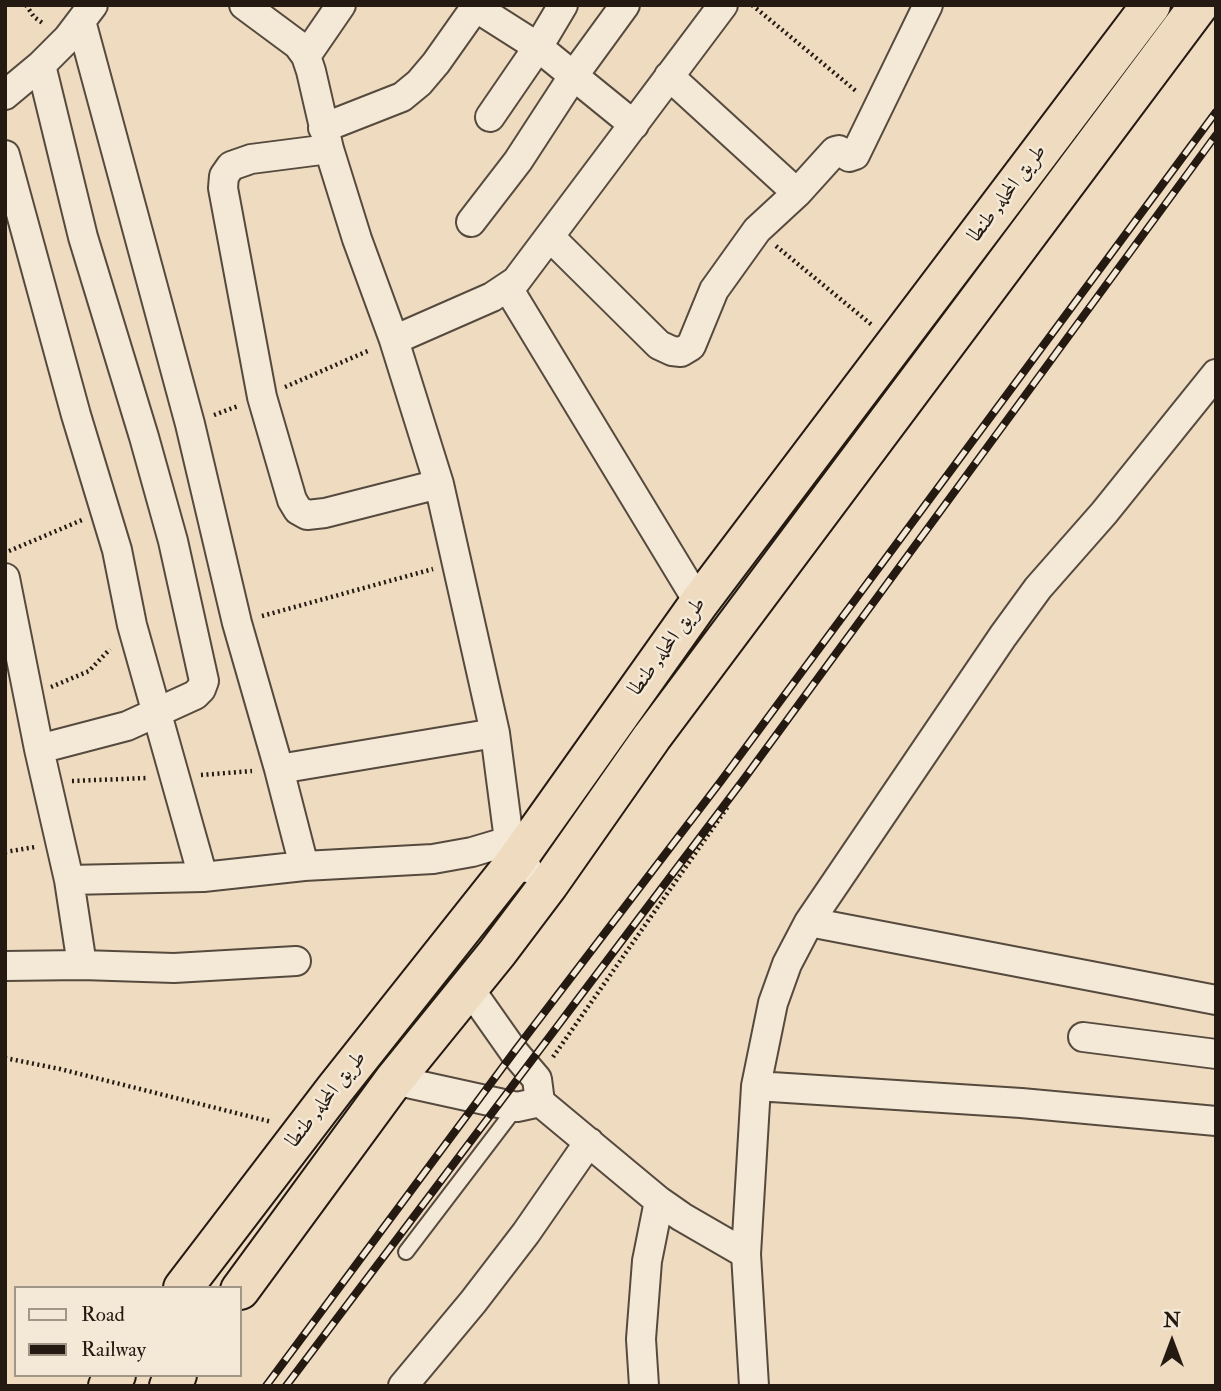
<!DOCTYPE html>
<html>
<head>
<meta charset="utf-8">
<style>
  body { margin:0 }
  #map { position:relative; width:1221px; height:1391px; overflow:hidden; background:#eedbc0; font-family:"IM FELL Double Pica",serif }
  canvas { display:block }
  .frame { position:absolute; inset:0; border:7px solid #241a12; pointer-events:none }
  .legend { position:absolute; left:14px; top:1286px; width:228px; height:91px; box-sizing:border-box; background:#f4e8d6; border:2px solid #a19688; margin:0; padding:9px 12px; list-style:none; font-size:21px; color:#241a12 }
  .legend li { display:flex; align-items:center; gap:14px; height:35px }
  .legend b { width:35px; border:2px solid #a19688 }
  .north { position:absolute; left:1137px; top:1307px; width:70px; height:70px; -webkit-text-stroke:5px #f4e8d6; paint-order:stroke; rotate:0deg; font-size:19px; font-weight:700; line-height:28px; text-align:center; color:#241a12 }
  .north::after { content:''; display:block; margin:auto; width:24px; height:32px; background:#241a12; clip-path:polygon(50% 0,100% 100%,50% 72%,0 100%) }
</style>
</head>
<body>
<div id="map">
<canvas width="1221" height="1391"></canvas>
<div class="frame"></div>
<ul class="legend">
<li><b style="height:9px;background:#f4e8d6"></b>Road</li>
<li><b style="height:9px;background:#241a12"></b>Railway</li>
</ul>
<div class="north">N</div>
</div>
<script>
const context = document.querySelector('canvas').getContext('2d');
context.lineJoin = 'round';
function shape(rows) {
  const path = new Path2D();
  for (const r of rows) {
    path.moveTo(r[0], r[1]);
    for (let i = 2; i < r.length; i += 2) path.lineTo(r[i], r[i + 1]);
  }
  return path;
}
function stroke(path, color, width, dash) {
  context.strokeStyle = color;
  context.lineWidth = width;
  context.lineCap = dash ? 'butt' : 'round';
  context.setLineDash(dash || []);
  context.stroke(path);
}
function write(font, color, halo, rows, align = 'center') {
  context.font = font + ' "IM FELL Double Pica",Amiri,serif';
  context.lineWidth = 5;
  context.setLineDash([]);
  context.textBaseline = 'middle';
  context.strokeStyle = halo;
  context.fillStyle = color;
  for (const [text, x, y, turn = 0] of rows) {
    context.save();
    context.translate(x, y);
    context.rotate((+turn || 0) * Math.PI / 180);
    context.textAlign = isNaN(turn) ? turn : align;
    if (halo) context.strokeText(text, 0, 0);
    context.fillText(text, 0, 0);
    context.restore();
  }
}
const service = shape([
  [406,1252,518,1105]
]);
const minor = shape([
  [244,5,298,45,306,56,311,71,329,149,357,239,394,340,439,484,495,733,510,848,516,861,527,868],
  [475,7,538,47,634,125],
  [81,21,190,424,237,623,279,769,304,866],
  [306,56,341,5],
  [669,76,797,193],
  [5,95,41,65,68,38,93,5],
  [490,117,538,47,563,5],
  [323,128,402,97,419,83,436,63,477,5],
  [329,149,251,159,231,166,224,176,223,188,262,397,292,500,298,510,307,515,325,513,439,484],
  [5,155,76,415,117,550,132,625,203,877],
  [471,222,518,161,574,75,625,5],
  [550,237,659,345,672,351,681,352,691,346,714,290,757,230,797,193,835,151,839,150,849,157,855,155,928,5],
  [508,288,699,603],
  [394,340,492,297,516,281,723,5],
  [5,578,39,749,69,880,82,965],
  [39,749,127,726,195,695,201,689,204,681,173,541,144,437,83,237,41,65],
  [279,769,495,733],
  [69,880,203,877,304,866,433,859,472,852,509,841],
  [809,922,1216,1000],
  [5,966,82,965,174,968,296,961],
  [469,988,514,1052,537,1079,540,1102,659,1201,682,1217,746,1254],
  [1083,1037,1216,1054],
  [394,1080,517,1107,540,1102],
  [756,1086,1021,1103,1216,1121],
  [403,1386,473,1302,526,1233,589,1142],
  [644,1386,641,1339,647,1261,659,1201],
  [754,1386,746,1254,756,1086,773,1003,787,964,809,922,1003,636,1038,588,1104,513,1216,374]
]);
const trunk = shape([
  [183,1288,335,1089,516,861,699,603,1151,5],
  [240,1290,394,1080,497,953,549,884,652,737,1199,5],
  [108,1386,116,1375],
  [169,1386,177,1375]
]);
stroke(service, '#564a3e', 18);
stroke(minor, '#564a3e', 32);
stroke(trunk, '#241a12', 42);
stroke(shape([
  [26,5,34,17,44,24],
  [752,5,856,91],
  [776,246,872,325],
  [285,387,370,350],
  [214,415,238,406],
  [9,551,82,520],
  [262,616,433,569],
  [51,687,89,671,110,649],
  [201,775,252,771],
  [72,781,147,778],
  [5,852,35,847],
  [553,1057,729,805],
  [5,1058,60,1069,272,1122]
]), '#241a12', 4.5, [2, 3.5]);
stroke(service, '#f4e8d6', 14);
stroke(minor, '#f4e8d6', 28);
stroke(trunk, '#eedbc0', 38);
const rail = shape([
  [266,1386,514,1052,721,781,1216,112],
  [286,1386,744,779,1216,135]
]);
stroke(rail, '#241a12', 8);
stroke(rail, '#f4e8d6', 5, [16]);
write('21px', '#241a12', '#f4e8d6', [
  ["طريق المحله, طنطا",1008,194,-53],
  ["طريق المحله, طنطا",668,647,-54],
  ["طريق المحله, طنطا",327,1100,-52]
]);
</script>
</body>
</html>
